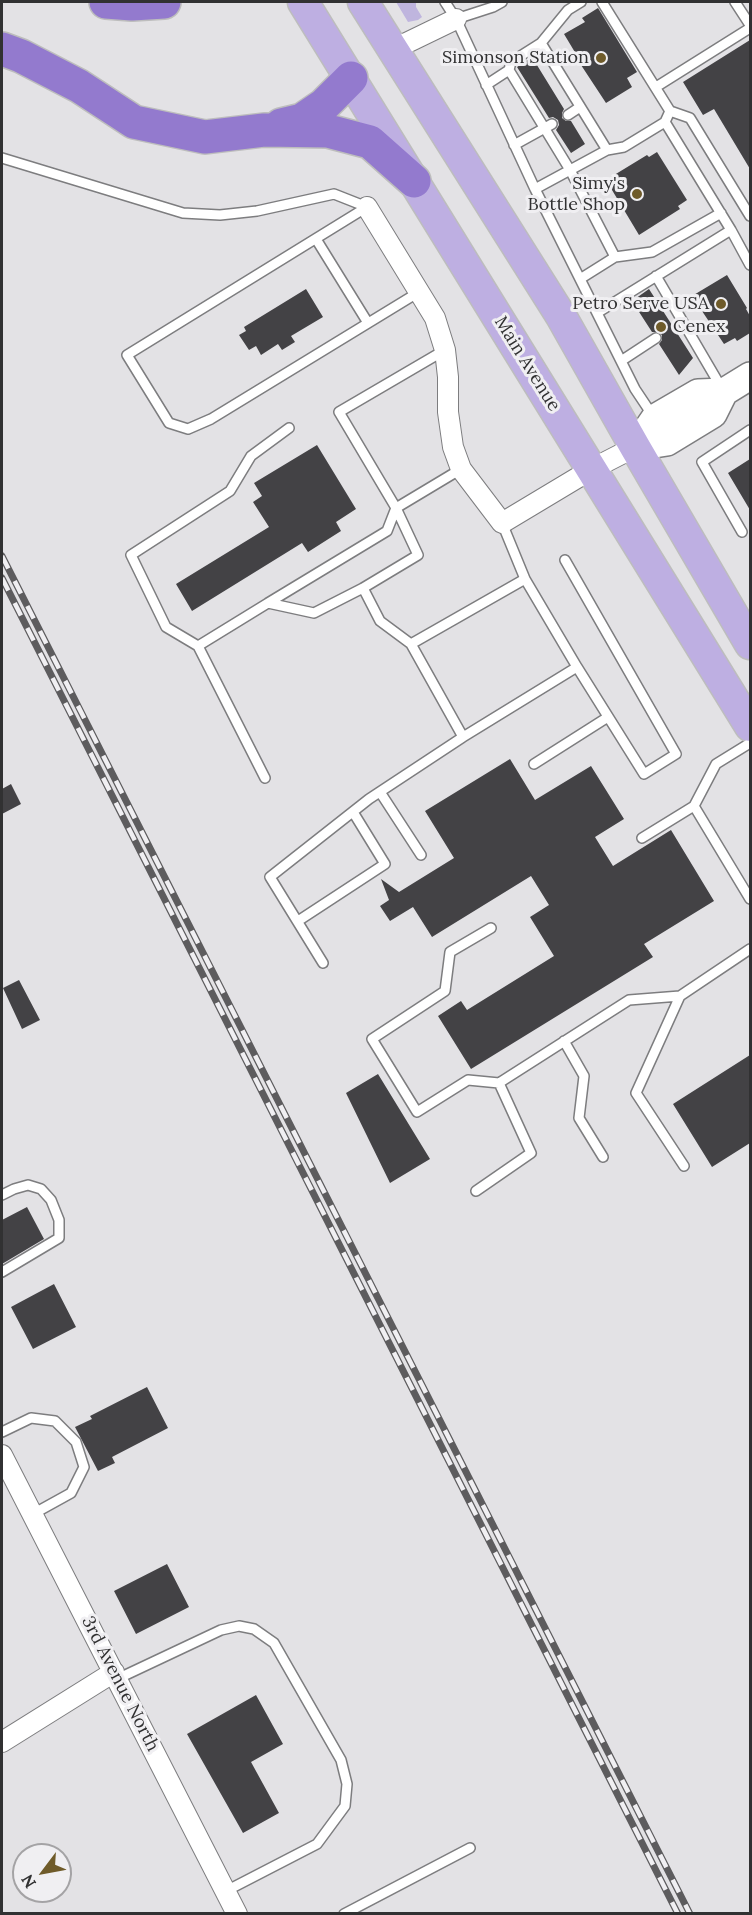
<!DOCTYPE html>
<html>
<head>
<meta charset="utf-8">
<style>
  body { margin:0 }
  #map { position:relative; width:752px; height:1915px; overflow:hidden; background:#e3e2e5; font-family:Lora,serif }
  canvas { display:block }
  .frame { position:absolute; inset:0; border:3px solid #313132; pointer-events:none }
  .north { position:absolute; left:12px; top:1843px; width:60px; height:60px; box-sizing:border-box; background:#f0eff2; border:2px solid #a4a3a5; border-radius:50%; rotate:238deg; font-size:16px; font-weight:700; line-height:24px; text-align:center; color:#313132 }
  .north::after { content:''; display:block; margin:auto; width:21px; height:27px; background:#6f5b2a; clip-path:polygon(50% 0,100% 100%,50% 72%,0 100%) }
</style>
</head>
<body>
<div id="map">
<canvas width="752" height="1915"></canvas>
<div class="frame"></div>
<div class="north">N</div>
</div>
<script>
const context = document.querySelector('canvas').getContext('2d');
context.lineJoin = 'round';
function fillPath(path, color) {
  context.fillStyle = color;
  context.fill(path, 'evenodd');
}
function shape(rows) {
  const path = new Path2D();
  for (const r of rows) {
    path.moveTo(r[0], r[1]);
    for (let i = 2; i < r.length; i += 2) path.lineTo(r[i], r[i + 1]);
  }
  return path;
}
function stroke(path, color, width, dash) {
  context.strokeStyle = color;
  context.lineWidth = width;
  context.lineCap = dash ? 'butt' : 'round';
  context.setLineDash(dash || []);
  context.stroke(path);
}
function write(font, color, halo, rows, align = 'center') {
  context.font = font + ' Lora,serif';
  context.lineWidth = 6;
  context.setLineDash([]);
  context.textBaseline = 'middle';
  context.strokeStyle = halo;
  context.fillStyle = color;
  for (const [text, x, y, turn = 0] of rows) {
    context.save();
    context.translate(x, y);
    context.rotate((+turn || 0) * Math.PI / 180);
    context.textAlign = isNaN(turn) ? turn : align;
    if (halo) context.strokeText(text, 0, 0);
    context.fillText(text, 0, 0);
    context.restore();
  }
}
fillPath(shape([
  [396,2,416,2,416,7,422,17,418,20,408,22]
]), '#bfb5de');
fillPath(shape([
  [598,8,637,72,627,78,632,87,606,103,581,65,582,64,564,34,585,22,582,18],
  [750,40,750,169,714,109,703,115,683,82],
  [532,57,564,109,562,113,562,118,566,121,571,121,585,144,571,153,556,130,559,125,558,120,553,117,549,118,517,67],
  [657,152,687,200,678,206,680,209,639,235,606,180,647,155,649,157],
  [727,275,747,308,746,309,750,316,750,333,737,341,735,338,724,344,692,296],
  [306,289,323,317,291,336,295,342,282,350,278,344,261,355,256,346,249,350,239,335,246,331,244,327],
  [649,289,693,358,679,375,659,344,662,340,662,335,658,332,652,332,632,301],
  [317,445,356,509,336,522,341,531,308,552,302,543,192,611,176,584,269,527,253,502,262,496,254,483],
  [750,459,750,510,728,473],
  [510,759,535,800,591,766,624,819,595,837,613,866,671,830,714,901,644,944,653,957,471,1069,438,1016,461,1001,467,1010,554,956,530,917,549,905,531,876,432,937,413,907,390,921,380,906,389,900,381,879,399,892,454,858,425,811],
  [11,784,21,804,2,814,2,789],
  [19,980,40,1020,22,1029,3,988],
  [750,1055,750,1143,712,1167,673,1104],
  [378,1074,430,1159,390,1183,346,1093],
  [27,1207,44,1239,2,1264,2,1220],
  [54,1284,76,1327,33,1349,11,1307],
  [147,1387,168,1428,112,1457,115,1463,98,1471,75,1427,92,1419,90,1416],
  [167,1564,189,1607,136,1634,114,1591],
  [256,1695,283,1744,251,1762,279,1813,243,1833,187,1734]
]), '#434245');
const lane = shape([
  [445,2,456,19],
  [502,2,493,7,456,19,535,189,635,389,653,416],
  [602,2,670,111,665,122],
  [735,2,750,25],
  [541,43,607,150],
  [509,70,570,170,615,257,580,279],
  [486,85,509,70,511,62,541,43,568,10,581,2],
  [656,87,750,28],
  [670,111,690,118,750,216],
  [568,115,580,107],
  [514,145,552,124],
  [2,158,183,213,220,215,257,211,334,194,367,207],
  [535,189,607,150,624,147,665,122,731,230,750,265],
  [367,207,127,355,169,423,188,429,211,419,419,292],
  [316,239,368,323],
  [615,257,652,252,721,213],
  [656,276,721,387],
  [597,313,731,230],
  [445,350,339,412,396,508,461,469],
  [621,361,656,338],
  [396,508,418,555,363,588,380,621,411,644],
  [502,523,525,579,577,667,644,774,676,754,565,560],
  [742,532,702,462,750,430],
  [268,603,387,531,396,508],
  [198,646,268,603,314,613,363,588],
  [463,737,411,644,525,579],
  [750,743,716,764,694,806,750,899],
  [534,764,608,717],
  [265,778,198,646,166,627,131,555,230,491,251,456,289,428],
  [380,792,421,855],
  [642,838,694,806],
  [298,921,385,864,353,812],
  [491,928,450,952,445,991,372,1039,417,1112,468,1080,499,1083,629,1000,680,996,750,949],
  [323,963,270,877,369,799,463,737,577,667],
  [680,996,636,1093,684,1166],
  [564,1041,584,1076,579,1118,603,1157],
  [476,1191,531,1153,499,1083],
  [2,1195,14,1189,28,1185,41,1189,51,1200,59,1220,59,1238,2,1272],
  [2,1432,31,1418,55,1421,76,1442,84,1467,71,1493,33,1514],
  [117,1679,221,1630,239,1626,254,1629,274,1643,341,1760,347,1784,345,1806,317,1844,226,1891],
  [344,1914,470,1848]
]);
const street = shape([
  [392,50,456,19],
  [367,207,435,318,445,350,448,377,448,412,453,447,461,469,502,523,592,469,635,447],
  [2,1455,237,1914],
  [2,1742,114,1672]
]);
const secondary = shape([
  [635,447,655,418,698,393,724,392,750,376],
  [635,447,667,442,713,414,724,392]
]);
const primary = shape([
  [303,2,750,726],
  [363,2,561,316,635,447,750,644]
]);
const highway = shape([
  [106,2,132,4,164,2],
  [2,49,21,56,79,86,134,122,205,137,264,130,328,131,370,142,414,181],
  [281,125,302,120,324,105,351,78]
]);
stroke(lane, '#7d7d7f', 12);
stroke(street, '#7d7d7f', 22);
stroke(secondary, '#7d7d7f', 30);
stroke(primary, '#bdbdbd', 33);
stroke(highway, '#bdbdbd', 36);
stroke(lane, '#fff', 9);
stroke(street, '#fff', 20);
stroke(secondary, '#fff', 27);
stroke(primary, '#beafe2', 30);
stroke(highway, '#937ace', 33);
const rail = shape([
  [2,556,690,1914],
  [2,578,678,1914]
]);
stroke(rail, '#5d5c5e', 7);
stroke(rail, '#f0eff2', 4.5, [14]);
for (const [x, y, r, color] of [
  [601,58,6,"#6f5b2a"],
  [637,194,6,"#6f5b2a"],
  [721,304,6,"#6f5b2a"],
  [661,327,6,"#6f5b2a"]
]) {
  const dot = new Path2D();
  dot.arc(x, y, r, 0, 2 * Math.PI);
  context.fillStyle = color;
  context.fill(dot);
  stroke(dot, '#f0eff2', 2);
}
write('18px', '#313132', '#f0eff2', [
  ["Simonson Station",589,58],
  ["Simy's",625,184],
  ["Bottle Shop",625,205],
  ["Petro Serve USA",709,304],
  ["Cenex",673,327,"left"]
], 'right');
write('18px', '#313132', '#f0eff2', [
  ["Main Avenue",527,364,58],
  ["3rd Avenue North",120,1684,63]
]);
</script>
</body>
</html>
